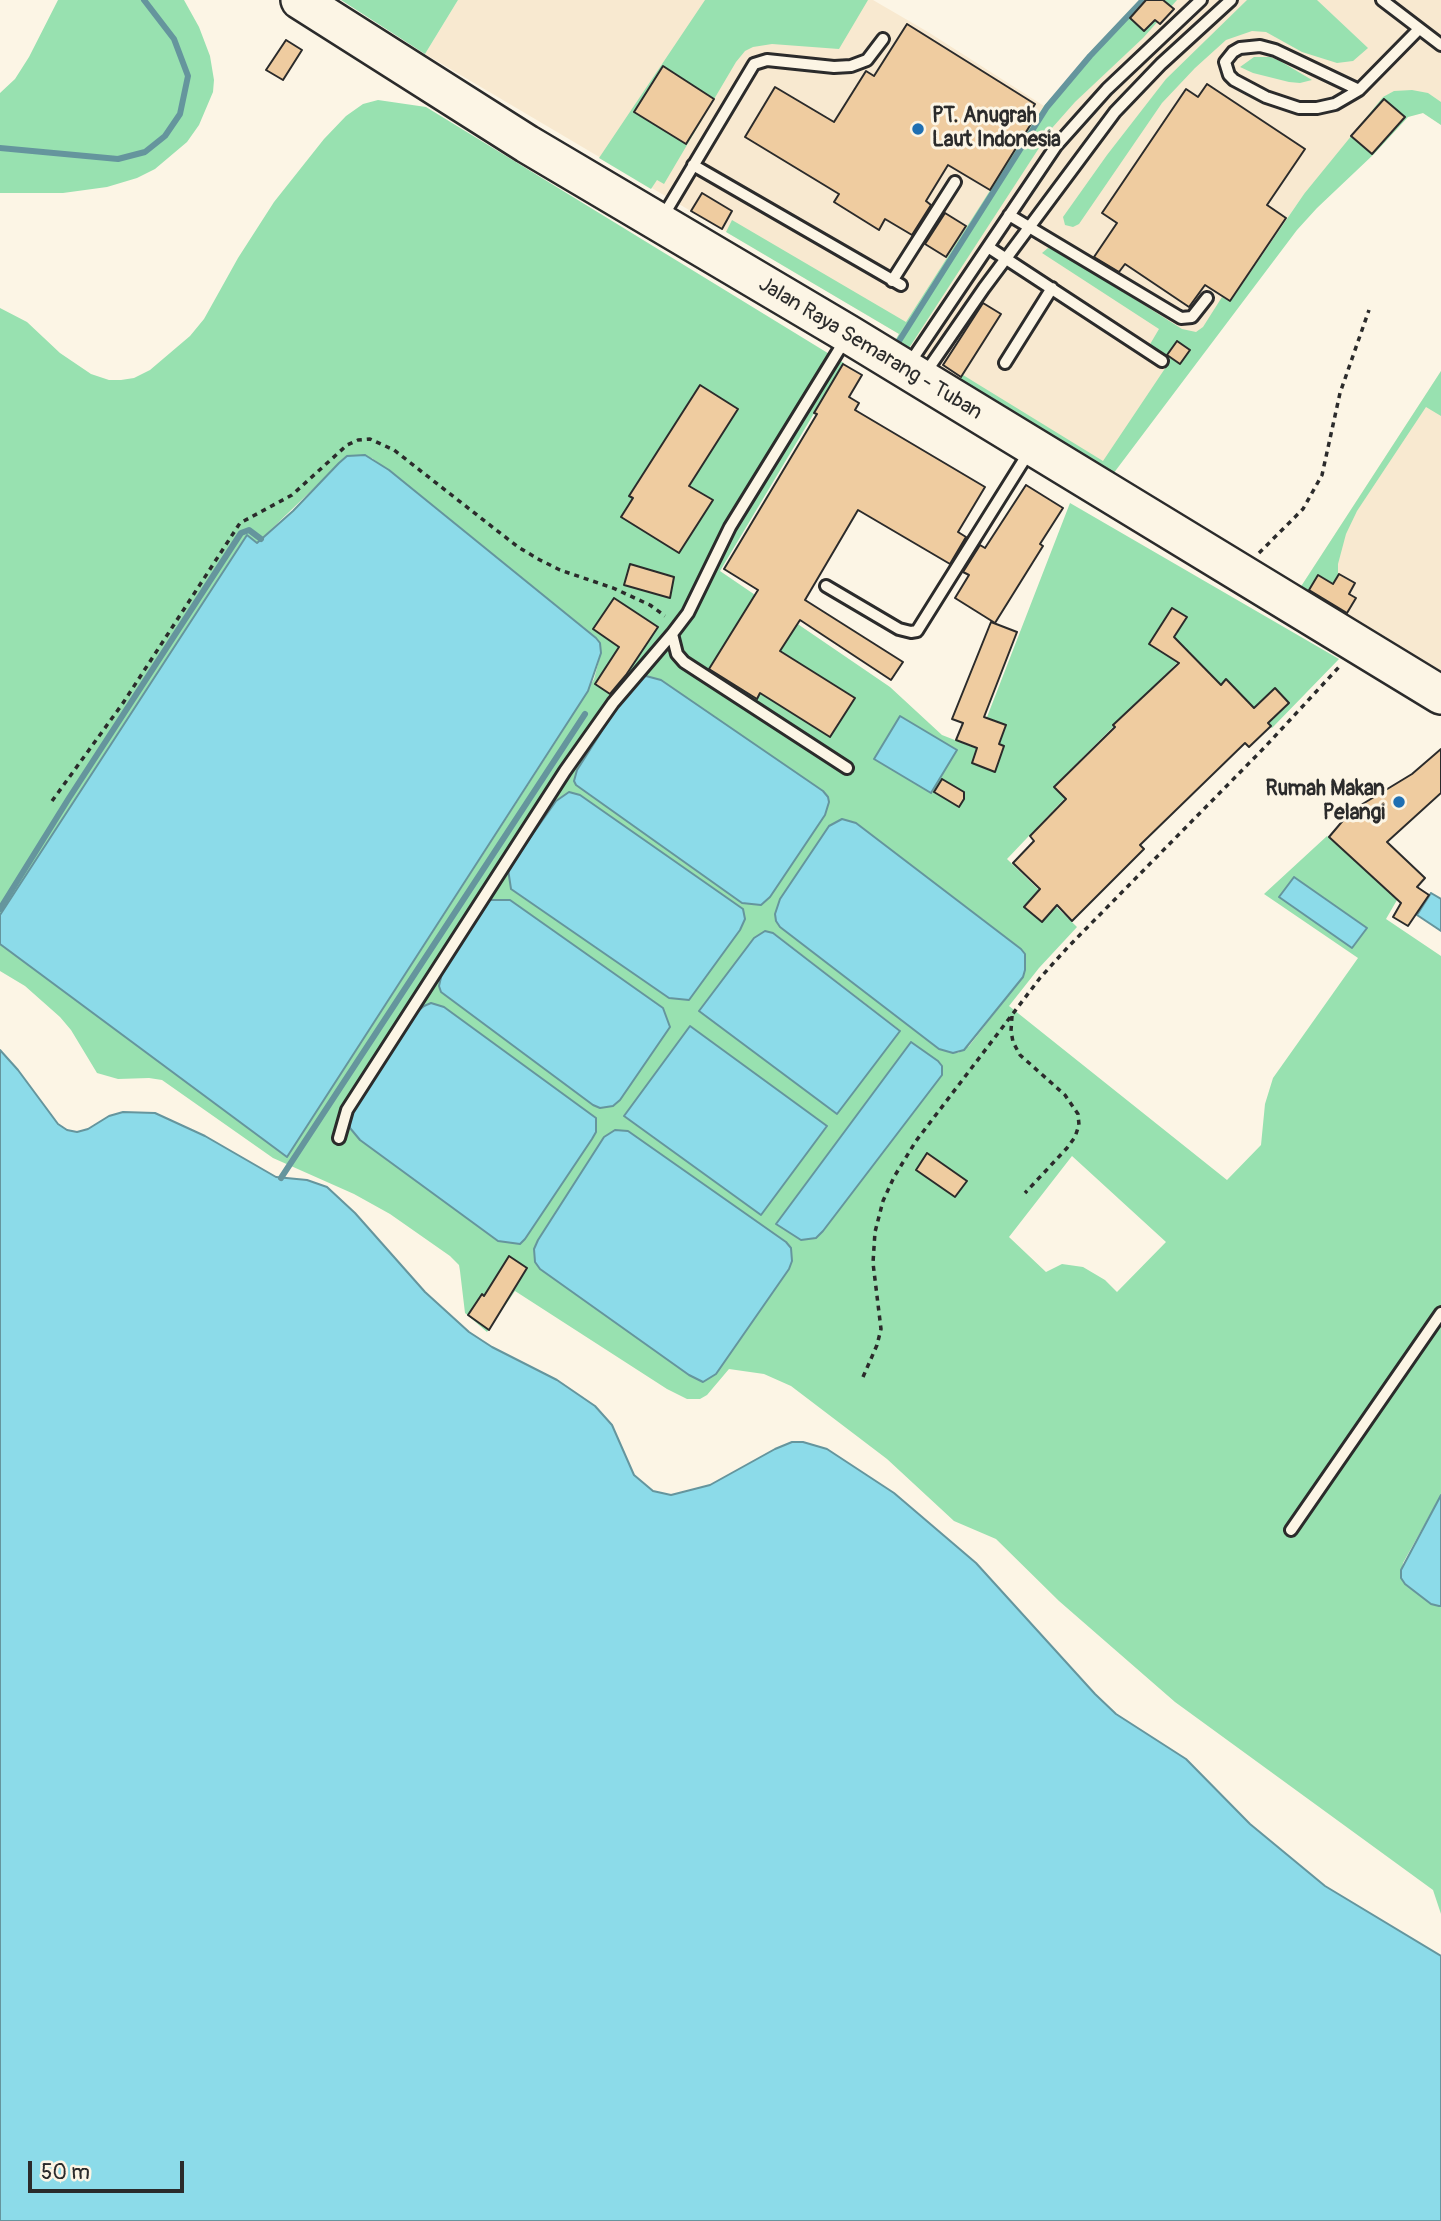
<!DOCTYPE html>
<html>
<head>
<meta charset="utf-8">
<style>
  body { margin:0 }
  #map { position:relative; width:1441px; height:2221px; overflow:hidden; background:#fcf5e5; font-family:Pangolin,sans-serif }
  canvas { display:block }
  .scale { position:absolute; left:28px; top:2161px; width:156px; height:32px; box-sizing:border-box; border:4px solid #2b2b2b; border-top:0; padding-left:9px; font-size:21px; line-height:24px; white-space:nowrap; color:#2b2b2b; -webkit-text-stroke:5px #fcf5e5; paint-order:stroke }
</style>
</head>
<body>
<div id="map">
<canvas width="1441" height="2221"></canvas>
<div class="scale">50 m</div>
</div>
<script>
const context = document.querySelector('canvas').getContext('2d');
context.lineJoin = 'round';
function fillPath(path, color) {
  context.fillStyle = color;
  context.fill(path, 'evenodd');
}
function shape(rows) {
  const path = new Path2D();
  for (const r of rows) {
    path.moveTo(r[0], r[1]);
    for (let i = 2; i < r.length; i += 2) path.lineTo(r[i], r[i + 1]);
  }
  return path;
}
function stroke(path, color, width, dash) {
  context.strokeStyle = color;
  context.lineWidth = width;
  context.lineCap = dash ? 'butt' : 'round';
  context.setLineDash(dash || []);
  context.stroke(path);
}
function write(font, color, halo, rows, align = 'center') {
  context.font = font + ' Pangolin,sans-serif';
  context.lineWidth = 6;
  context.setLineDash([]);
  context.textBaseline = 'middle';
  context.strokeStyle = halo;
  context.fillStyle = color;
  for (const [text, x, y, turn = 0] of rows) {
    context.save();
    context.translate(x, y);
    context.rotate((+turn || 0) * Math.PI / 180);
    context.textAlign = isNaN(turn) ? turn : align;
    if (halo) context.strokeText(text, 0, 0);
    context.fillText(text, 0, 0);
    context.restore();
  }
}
fillPath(shape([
  [458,0,873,0,928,32,1044,106,1140,0,1441,0,1441,125,1423,113,1408,117,1374,154,1304,194,1113,474,896,339,899,334,425,54],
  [1441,371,1441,672,1300,588]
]), '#f8e9d0');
fillPath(shape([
  [58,0,184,0,199,27,210,56,214,80,213,92,199,125,187,142,155,169,137,178,107,187,63,193,0,193,0,93,15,79,29,57],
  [341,0,458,0,425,54],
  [705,0,868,0,839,49,772,44,753,47,745,51,736,62,664,184,657,180,651,189,599,158],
  [1140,0,1177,0,1143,38,1075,102,1052,128,909,348,896,339,899,334,726,232,732,220,906,322,1044,106],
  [1247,0,1317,0,1368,48,1353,61,1337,63,1302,52,1266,32,1252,31,1226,40,1195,68,1162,103,1079,224,1073,227,1065,225,1063,217,1107,155,1166,79],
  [1254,57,1270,57,1280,61,1312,80,1300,83,1289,82,1253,73,1240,67],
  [1412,90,1428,93,1441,102,1441,125,1423,113,1408,117,1374,154,1317,208,1297,230,1113,474,960,379,963,375,1103,461,1170,361,1149,346,1159,329,1042,253,1048,248,1057,250,1182,329,1196,332,1203,327,1222,297,1230,302,1304,194,1383,97,1394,91],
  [378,100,426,107,844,363,720,571,890,687,942,735,975,748,1070,503,1339,659,1272,728,1225,691,1189,651,1053,787,1065,798,1007,859,1077,927,1039,968,1009,1006,1227,1180,1261,1145,1265,1104,1273,1078,1358,958,1264,894,1327,836,1397,900,1386,919,1441,956,1441,1495,1403,1563,1401,1578,1405,1584,1431,1604,1441,1606,1441,1914,1433,1890,1175,1702,1059,1601,996,1539,954,1521,887,1459,791,1386,764,1374,729,1369,707,1395,700,1399,687,1399,667,1389,515,1291,487,1332,465,1313,460,1271,459,1265,450,1256,390,1214,354,1194,273,1158,162,1080,149,1078,118,1079,97,1073,71,1030,60,1017,25,986,0,971,0,944,288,1156,561,734,594,679,601,653,600,643,596,638,372,458,347,456,257,543,246,536,0,915,0,308,27,322,60,353,91,374,109,380,121,380,134,378,150,370,190,336,204,319,238,258,274,202,324,139,346,116,363,104],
  [646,676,661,680,823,791,742,903,576,785,641,677],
  [957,750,931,793,903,776],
  [569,792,580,795,743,909,745,919,740,930,690,999,669,998,619,963,556,801],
  [856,823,1021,949,1025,954,1023,977,969,1046,958,1053,945,1051],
  [1294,877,1366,928,1352,948,1280,897],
  [774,933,900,1030,837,1114],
  [437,1004,596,1118,596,1132,592,1139,525,1239,520,1244,498,1241,360,1140],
  [911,1042,938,1061,942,1066,942,1075,823,1231,801,1240,793,1234],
  [621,1130,628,1132,786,1242,792,1261,789,1269,716,1374,534,1249,604,1137],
  [1072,1156,1166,1242,1117,1292,1105,1280,1083,1267,1062,1264,1046,1272,1009,1237],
  [1441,371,1441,416,1426,407,1357,511,1346,534,1338,564,1338,593,1342,613,1300,588]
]), '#98e1b0');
const water = shape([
  [365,455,389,470,596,638,600,643,601,653,588,691,287,1157,0,944,0,915,247,535,257,543,293,511,339,463,347,456,365,455],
  [646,676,661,680,823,791,828,797,829,802,825,815,770,897,761,905,742,903,576,785,574,781,577,770,621,701,641,677,646,676],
  [900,716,957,750,931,793,874,759,900,716],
  [569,792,580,795,743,909,745,919,740,930,689,1000,669,998,511,889,508,869,556,801,569,792],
  [842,819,856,823,1021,949,1025,954,1025,970,1023,977,964,1050,953,1053,939,1049,780,927,776,921,775,914,780,899,829,826,842,819],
  [1294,877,1367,928,1352,948,1279,897,1294,877],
  [1431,893,1441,899,1441,931,1417,915,1431,893],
  [490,900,510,900,663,1008,670,1027,620,1100,613,1106,600,1108,593,1105,441,992,439,986,442,973,490,900],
  [765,931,773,933,900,1031,837,1114,699,1011,754,938,765,931],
  [431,1003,444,1007,596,1118,596,1132,592,1139,525,1239,520,1244,498,1241,360,1140,350,1128,350,1120,355,1106,418,1011,424,1006,431,1003],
  [690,1026,827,1126,761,1215,624,1116,690,1026],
  [911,1042,938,1061,942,1066,942,1075,823,1231,816,1238,801,1240,776,1224,911,1042],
  [0,1050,18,1070,58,1124,67,1130,77,1132,88,1129,109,1116,123,1112,155,1113,205,1136,276,1177,307,1180,327,1187,355,1213,425,1292,469,1332,492,1347,557,1380,595,1406,612,1425,634,1475,653,1491,671,1495,710,1485,775,1449,792,1442,803,1442,827,1449,894,1493,976,1563,1095,1694,1116,1714,1186,1759,1250,1824,1325,1886,1441,1956,1441,2221,0,2221,0,1050],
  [615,1130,628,1131,786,1242,791,1248,792,1261,789,1269,716,1374,703,1382,689,1375,540,1269,535,1262,534,1249,538,1240,604,1137,615,1130],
  [1441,1495,1441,1606,1439,1606,1431,1604,1405,1584,1401,1578,1401,1570,1441,1495]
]);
fillPath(water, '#8cdbe9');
stroke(water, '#65959d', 2);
stroke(shape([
  [0,148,118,159,145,152,165,136,180,114,188,76,174,39,144,0],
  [899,341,1047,107,1090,56,1143,0],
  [0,909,69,798,241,533,249,530,261,539],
  [281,1178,585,714]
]), '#65959d', 6);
const building = shape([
  [1146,0,1163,0,1174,9,1160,24,1155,20,1144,31,1130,18,1146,0],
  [907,24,1035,104,1025,121,1031,124,990,190,948,165,926,201,931,205,912,235,885,219,879,230,834,202,839,194,745,137,775,87,834,122,866,71,874,76,907,24],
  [286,40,302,50,283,80,266,70,286,40],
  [663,66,714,99,686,144,634,112,663,66],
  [1207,84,1305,149,1267,205,1286,218,1230,301,1205,285,1189,307,1125,264,1119,272,1094,257,1117,223,1102,213,1186,89,1198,97,1207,84],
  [1384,99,1405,117,1372,154,1351,136,1384,99],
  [702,193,732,211,722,229,691,211,702,193],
  [945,213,966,226,946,257,925,244,945,213],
  [983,303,1001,314,961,377,943,365,983,303],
  [1177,341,1190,350,1180,364,1167,355,1177,341],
  [843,364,862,375,849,397,859,403,855,410,985,487,958,532,966,537,950,564,858,510,805,600,903,662,891,680,800,620,780,651,855,698,830,737,760,693,757,699,709,669,758,590,724,569,817,414,814,413,843,364],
  [700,385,738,409,689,486,713,500,679,553,621,517,633,498,629,496,700,385],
  [1026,485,1063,508,1040,544,1043,546,995,623,955,598,969,575,963,572,980,545,985,548,1026,485],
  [630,564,674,577,670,598,624,585,630,564],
  [1339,574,1355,583,1349,594,1356,598,1347,613,1309,590,1318,575,1333,584,1339,574],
  [614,598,658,627,626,675,610,694,595,684,619,647,593,629,614,598],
  [1172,608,1187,617,1174,637,1221,685,1226,679,1254,708,1275,688,1289,703,1268,723,1271,726,1249,747,1245,743,1140,845,1144,849,1072,921,1057,905,1042,922,1024,907,1040,889,1013,863,1034,841,1030,836,1066,799,1054,787,1115,727,1113,725,1179,663,1149,644,1172,608],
  [991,622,1017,632,984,717,1006,725,999,744,1004,746,995,772,972,763,977,748,956,740,963,723,952,719,991,622],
  [1441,749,1441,793,1387,842,1425,878,1417,887,1429,895,1408,926,1393,917,1401,903,1329,837,1351,811,1412,774,1441,749],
  [942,779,964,792,964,799,959,807,934,792,942,779],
  [927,1153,967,1181,955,1197,916,1170,927,1153],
  [509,1256,527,1268,489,1330,468,1315,482,1294,484,1296,509,1256]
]);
fillPath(building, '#efcca0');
stroke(building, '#2b2b2b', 2);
const lane = shape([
  [1382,0,1441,45],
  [1359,90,1275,50,1260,46,1240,48,1233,52,1225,62,1229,75,1234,80,1266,97,1299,108,1317,108,1335,104,1359,90,1419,29],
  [693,165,901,285],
  [1009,215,1181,318,1192,317,1207,298],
  [662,218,754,64,767,60,834,67,851,66,867,60,883,39],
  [988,247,1162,361],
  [892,281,955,182],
  [1005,363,1052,288],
  [909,364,1056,146,1107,89,1201,0],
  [924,375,984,288,1115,112,1161,64,1231,0],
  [826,586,899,629,911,632,917,631,1029,452],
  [672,634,677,654,684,662,847,768],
  [339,1138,347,1110,565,771,613,703,672,634,688,613,730,527,845,340],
  [1291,1530,1441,1313]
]);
const highway = shape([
  [300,0,527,144,848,334,1441,695]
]);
stroke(lane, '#2b2b2b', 16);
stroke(highway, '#2b2b2b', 42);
stroke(shape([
  [1259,553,1303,509,1322,475,1340,393,1369,310],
  [52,801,123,703,240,523,292,495,347,445,358,440,370,439,394,450,518,547,540,560,560,570,613,588,650,605,665,616],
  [1012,1016,1011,1031,1013,1042,1020,1055,1065,1095,1078,1114,1079,1125,1075,1137,1067,1148,1025,1193],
  [863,1377,877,1345,881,1329,873,1263,875,1232,883,1201,894,1177,916,1141,1040,978,1068,947,1264,748,1339,667]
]), '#2b2b2b', 3.5, [5, 5]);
stroke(lane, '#fcf5e5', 10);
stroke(highway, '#fcf5e5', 37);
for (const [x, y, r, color] of [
  [918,129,7,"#1f6fb2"],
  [1399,802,7,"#1f6fb2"]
]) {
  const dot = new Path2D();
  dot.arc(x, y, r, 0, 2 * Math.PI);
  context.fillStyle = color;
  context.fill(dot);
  stroke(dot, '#fcf5e5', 2.5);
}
write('bold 21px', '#2b2b2b', '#fcf5e5', [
  ["PT. Anugrah",932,117],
  ["Laut Indonesia",932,141],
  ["Rumah Makan",1385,790,"right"],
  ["Pelangi",1385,814,"right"]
], 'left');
write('21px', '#2b2b2b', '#fcf5e5', [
  ["Jalan Raya Semarang - Tuban",870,349,31]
]);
</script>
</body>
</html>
